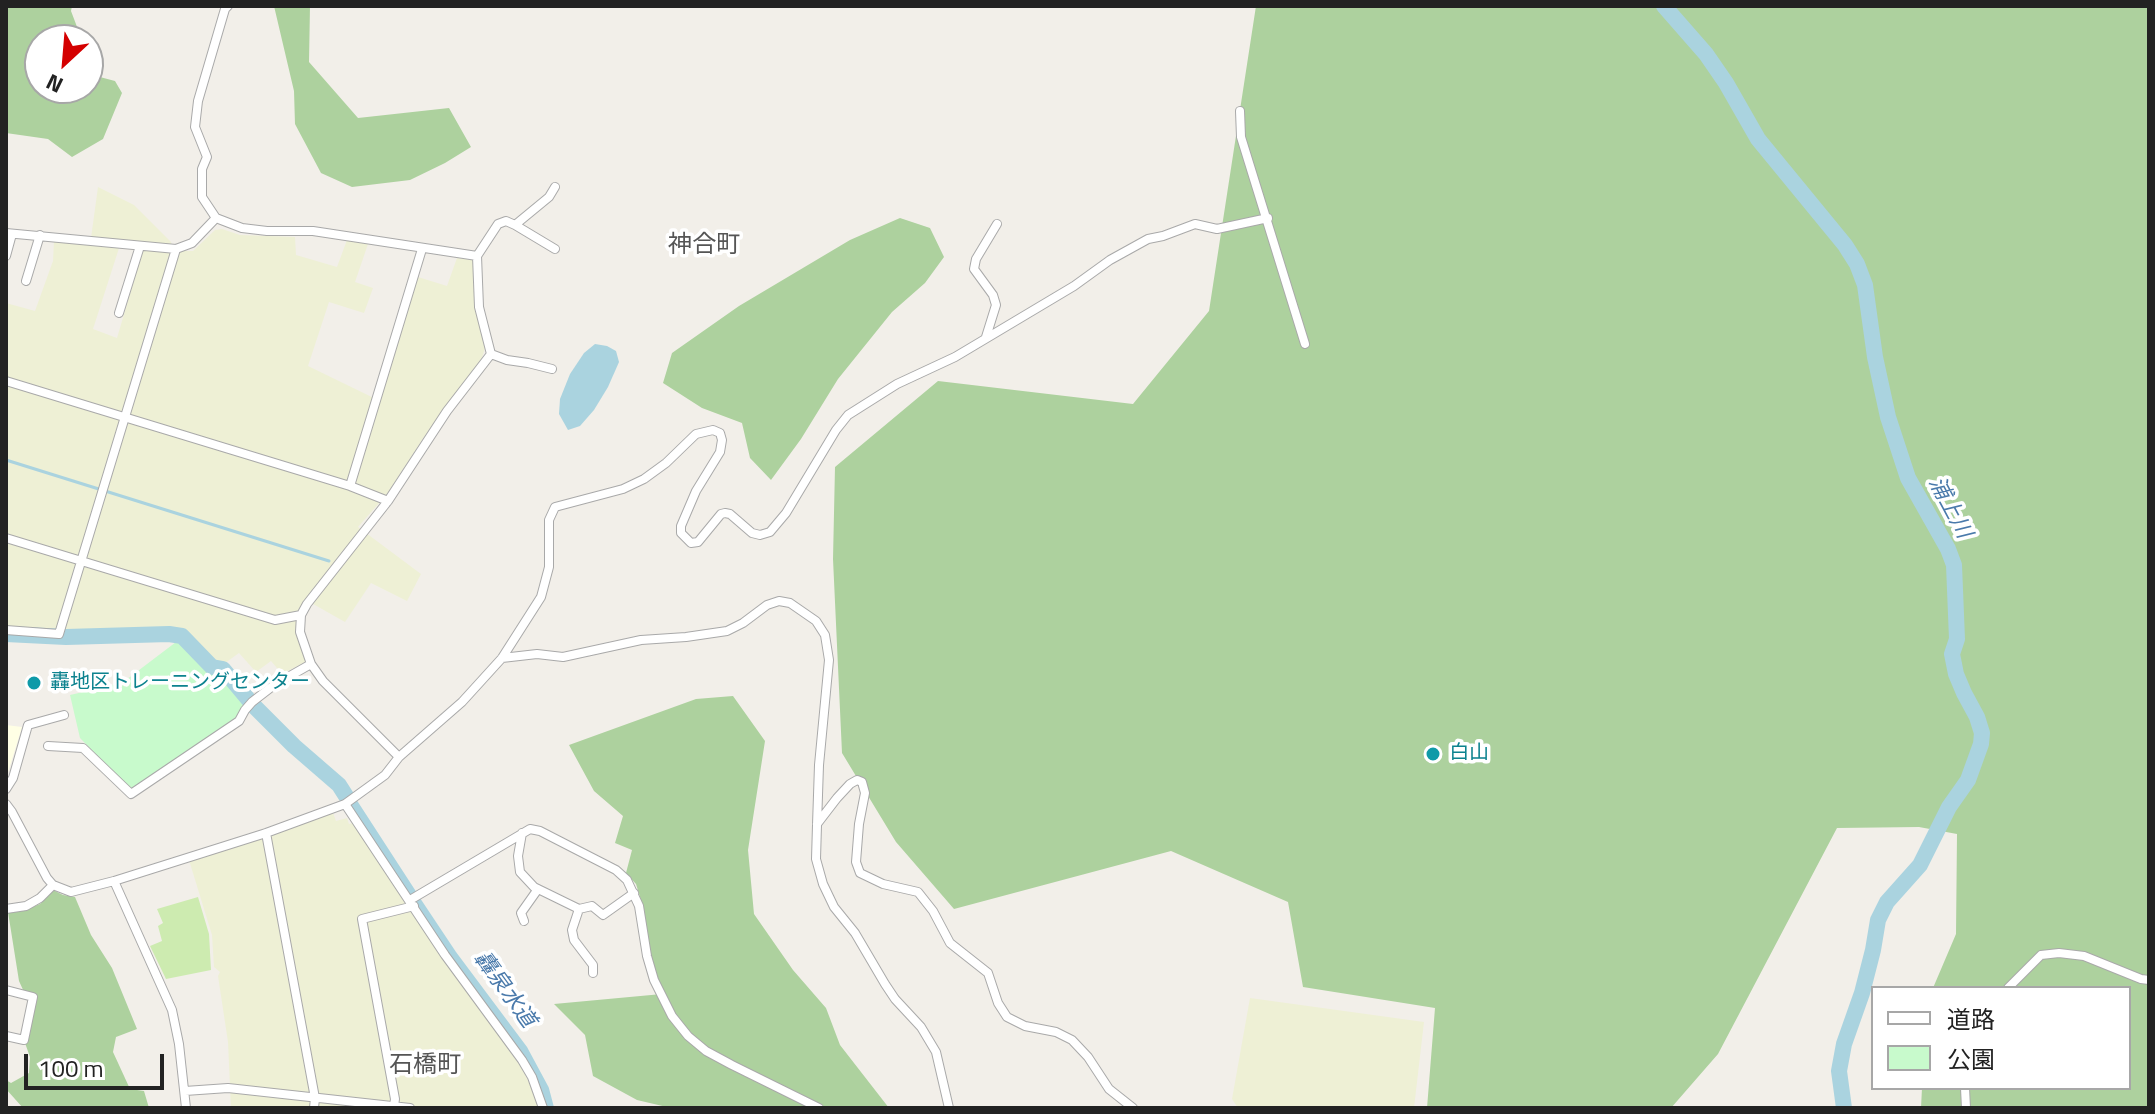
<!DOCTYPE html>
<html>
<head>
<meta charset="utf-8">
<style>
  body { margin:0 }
  #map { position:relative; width:2155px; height:1114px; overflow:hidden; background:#f2efe9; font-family:"Titillium Web","Noto Sans JP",sans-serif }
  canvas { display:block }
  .frame { position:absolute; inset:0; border:8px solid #222; pointer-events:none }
  .legend { position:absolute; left:1871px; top:986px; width:260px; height:104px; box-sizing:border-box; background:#fff; border:2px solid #a7a7a7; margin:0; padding:10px 14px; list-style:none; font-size:24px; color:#222 }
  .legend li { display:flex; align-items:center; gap:16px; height:40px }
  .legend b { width:40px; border:2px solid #a7a7a7 }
  .north { position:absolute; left:24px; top:24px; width:80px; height:80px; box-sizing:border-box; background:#fff; border:2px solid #a7a7a7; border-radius:50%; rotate:206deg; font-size:22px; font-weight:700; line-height:32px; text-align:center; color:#222 }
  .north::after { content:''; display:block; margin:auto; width:28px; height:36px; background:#d40000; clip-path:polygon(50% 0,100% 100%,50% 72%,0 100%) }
  .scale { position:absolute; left:24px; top:1054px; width:140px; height:36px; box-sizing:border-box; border:4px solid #222; border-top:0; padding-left:10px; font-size:24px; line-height:28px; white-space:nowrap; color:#222; -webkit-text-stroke:6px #fff; paint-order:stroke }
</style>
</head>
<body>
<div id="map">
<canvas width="2155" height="1114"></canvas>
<div class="frame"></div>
<ul class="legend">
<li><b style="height:10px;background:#fff"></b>道路</li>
<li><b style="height:22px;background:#c8facc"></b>公園</li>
</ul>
<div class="north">N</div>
<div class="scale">100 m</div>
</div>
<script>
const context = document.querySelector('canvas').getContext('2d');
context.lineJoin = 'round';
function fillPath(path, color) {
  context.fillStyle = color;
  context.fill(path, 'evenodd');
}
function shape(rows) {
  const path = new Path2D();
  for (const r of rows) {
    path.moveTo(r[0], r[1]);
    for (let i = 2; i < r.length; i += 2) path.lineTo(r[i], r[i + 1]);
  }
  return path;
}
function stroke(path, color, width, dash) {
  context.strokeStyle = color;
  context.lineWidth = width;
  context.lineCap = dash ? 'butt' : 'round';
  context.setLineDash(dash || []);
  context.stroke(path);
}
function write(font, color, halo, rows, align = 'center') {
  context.font = font + ' "Titillium Web","Noto Sans JP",sans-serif';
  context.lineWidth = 7;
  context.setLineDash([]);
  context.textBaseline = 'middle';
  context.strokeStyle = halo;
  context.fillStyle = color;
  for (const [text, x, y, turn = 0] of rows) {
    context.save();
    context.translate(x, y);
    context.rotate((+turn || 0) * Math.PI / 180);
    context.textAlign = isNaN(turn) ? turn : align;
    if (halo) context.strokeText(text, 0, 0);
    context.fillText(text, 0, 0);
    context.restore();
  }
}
fillPath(shape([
  [6,725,22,727,6,779]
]), '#ffffe5');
fillPath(shape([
  [98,187,134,205,171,242,173,251,193,251,215,230,222,229,240,235,295,237,296,255,337,267,347,240,368,244,355,282,373,288,364,313,329,302,308,366,380,401,418,277,447,286,457,258,473,260,485,348,480,364,428,431,387,494,358,527,421,574,407,601,371,583,345,622,306,600,297,620,296,635,307,661,282,674,271,661,256,672,239,653,221,666,184,631,66,634,6,628,6,303,35,311,53,261,54,241,120,245,93,329,117,338,145,243,91,238],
  [333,813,336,821,347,818,349,824,353,823,410,910,517,1059,535,1094,538,1108,231,1108,228,1042,218,976,220,972,214,967,212,935,189,860],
  [1250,998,1424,1022,1414,1108,1238,1108,1232,1099]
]), '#eef0d5');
fillPath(shape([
  [198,897,209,934,211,970,166,979,150,946,162,941,158,926,163,923,157,909]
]), '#cdebb0');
fillPath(shape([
  [6,6,72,6,71,11,82,40,40,40,40,88,88,88,88,56,96,76,115,81,122,93,103,139,72,157,48,139,6,133],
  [274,6,310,6,309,62,358,118,449,108,471,147,445,163,410,180,352,187,321,173,295,124,294,91],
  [1256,6,2149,6,2149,1108,1921,1108,1922,1088,2129,1088,2129,988,1933,988,1956,934,1957,834,1919,827,1837,828,1718,1054,1671,1108,1427,1108,1435,1008,1303,987,1288,902,1171,851,954,909,896,842,842,753,833,559,835,467,938,381,1133,404,1209,311],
  [900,218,930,228,944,257,925,283,892,312,838,379,801,439,771,480,750,458,742,423,702,408,663,383,672,353,739,306,850,240],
  [733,696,765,741,748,850,754,914,793,970,826,1008,840,1045,889,1108,671,1108,637,1100,593,1076,585,1035,554,1004,662,994,650,957,644,910,636,884,626,873,632,850,615,843,623,816,594,791,569,745,696,699],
  [53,890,63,895,75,897,91,935,112,968,137,1029,116,1037,113,1052,130,1089,144,1091,149,1108,23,1108,6,1089,6,1080,11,1083,29,1073,30,1057,25,1043,36,996,24,992,19,981,8,912,25,910,40,904]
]), '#add19e');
fillPath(shape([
  [180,639,215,674,221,671,248,704,238,719,131,790,80,738,70,695,122,683]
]), '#c8facc');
fillPath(shape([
  [595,344,607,346,616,351,619,362,608,387,594,410,580,426,568,430,559,414,560,399,570,374,584,353]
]), '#aad3df');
stroke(shape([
  [6,460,329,561]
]), '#aad3df', 3);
stroke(shape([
  [352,802,411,893],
  [416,901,452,955,523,1050,544,1089,549,1108]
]), '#aad3df', 10);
stroke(shape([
  [1664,6,1706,54,1726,83,1758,139,1845,245,1857,264,1865,285,1875,357,1888,417,1908,478,1948,549,1954,565,1957,639,1952,654,1956,674,1964,693,1977,717,1982,733,1981,744,1968,780,1949,807,1920,865,1887,902,1878,920,1873,950,1862,993,1844,1044,1839,1071,1844,1108],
  [6,634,66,637,169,634,182,636,212,667,223,669,253,705,294,746,339,785,346,796]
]), '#aad3df', 16);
const street = shape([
  [228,6,225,9,198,101,195,127,207,157,202,169,202,197,216,218,242,228,267,231,313,231,477,256,479,307,491,354],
  [1240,111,1241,137,1305,344],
  [515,225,555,249],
  [6,233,176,249,192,243,216,218],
  [6,256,12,234],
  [477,256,498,224,506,221,515,225,549,197,555,187],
  [26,281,40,235],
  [119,313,140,246],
  [986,337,996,305,993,295,974,269,976,259,997,224],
  [491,354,507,360,528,363,552,369],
  [6,381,350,486,388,501],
  [350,486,422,249],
  [6,538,275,620,301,615],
  [6,630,59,634,176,249],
  [502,658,537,654,563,657,641,640,686,637,727,631,743,623,767,605,779,601,790,603,816,621,825,635,829,660,819,765,817,825,816,859,823,884,834,907,855,933,885,984,895,999,921,1027,936,1052,949,1108],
  [48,746,83,748,131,794,239,721,245,710,252,702,274,685,311,664],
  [399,757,323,681,311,664,300,632,301,615,307,604,388,501,447,411,491,354],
  [6,789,13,778,28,725,64,715],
  [6,804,12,812,47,878,53,885,71,892,114,881,266,833,345,804,385,775,399,757,462,702,502,658,541,597,549,567,549,520,555,507,623,489,644,479,666,463,696,434,713,430,720,433,722,440,720,452,696,491,681,526,681,533,691,543,698,542,721,514,725,513,730,514,752,533,760,535,770,532,786,513,836,430,848,415,897,384,955,357,1074,286,1110,260,1148,239,1163,236,1195,224,1217,229,1268,218],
  [345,804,445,955,522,1060,532,1077,543,1108],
  [817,824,837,798,850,784,857,780,862,782,865,793,859,824,856,862,860,873,883,884,918,892,933,911,950,943,988,973,998,1003,1007,1017,1025,1026,1056,1032,1072,1040,1088,1057,1109,1089,1133,1108],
  [266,833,315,1098,314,1108],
  [522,833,518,856,520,872,534,887,579,909,592,906,603,915,634,893],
  [114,881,172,1010,179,1044,186,1108],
  [410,900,530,829,540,831,616,870,627,880,639,906,647,956,654,980,672,1016,688,1036,706,1051,732,1065,819,1108],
  [6,909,26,906,40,898,53,885],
  [579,909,572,930,574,940,593,965,593,973],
  [524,921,521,913,538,889],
  [2008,988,2041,955,2059,953,2084,956,2141,979,2149,980],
  [6,990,33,997,24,1040,6,1036],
  [1965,1088,1966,1108],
  [185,1091,228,1088,410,1108],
  [394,1106,395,1099,362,919,414,906]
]);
stroke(street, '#a9a9a9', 10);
stroke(street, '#fff', 8);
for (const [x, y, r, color] of [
  [34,683,8,"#0f9aa8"],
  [1433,754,8,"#0f9aa8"]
]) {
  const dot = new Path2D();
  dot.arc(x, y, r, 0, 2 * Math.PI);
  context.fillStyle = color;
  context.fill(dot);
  stroke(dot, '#fff', 3);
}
write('20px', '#0d838f', '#fff', [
  ["轟地区トレーニングセンター",50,683],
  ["白山",1449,754]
], 'left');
write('italic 22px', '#4a7aab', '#fff', [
  ["浦上川",1949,508,62],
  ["轟泉水道",504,990,54]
]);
write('24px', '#555', '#fff', [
  ["神合町",704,246],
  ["石橋町",425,1066]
]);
</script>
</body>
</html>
